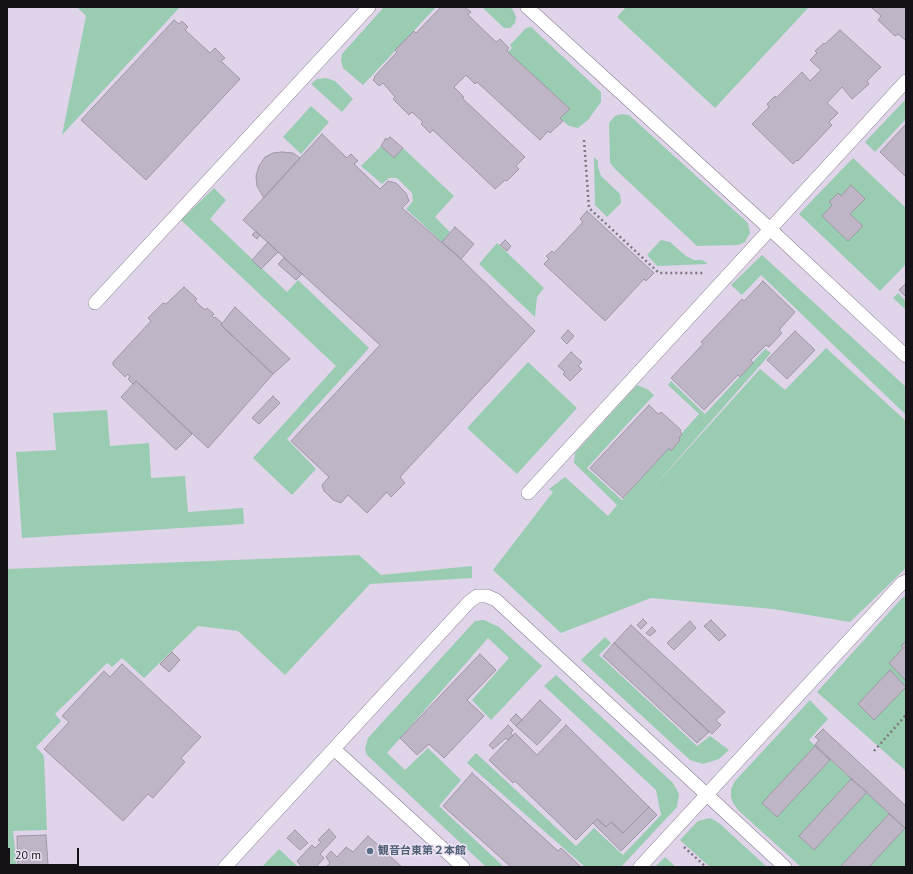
<!DOCTYPE html>
<html>
<head>
<meta charset="utf-8">
<style>
  body { margin:0 }
  #map { position:relative; width:913px; height:874px; overflow:hidden; background:#ebe2f2; font-family:"PT Sans",sans-serif }
  canvas { display:block }
  .frame { position:absolute; inset:0; border:8px solid #141117; pointer-events:none }
  .scale { position:absolute; left:8px; top:848px; width:71px; height:18px; box-sizing:border-box; border:2px solid #141117; border-top:0; padding-left:5px; font-size:12px; line-height:14px; white-space:nowrap; color:#141117; -webkit-text-stroke:3px #ebe2f2; paint-order:stroke }
</style>
</head>
<body>
<div id="map">
<canvas width="913" height="874"></canvas>
<div class="frame"></div>
<div class="scale">20 m</div>
</div>
<script>
const context = document.querySelector('canvas').getContext('2d');
context.lineJoin = 'round';
function fillPath(path, color) {
  context.fillStyle = color;
  context.fill(path, 'evenodd');
}
function shape(rows) {
  const path = new Path2D();
  for (const r of rows) {
    path.moveTo(r[0], r[1]);
    for (let i = 2; i < r.length; i += 2) path.lineTo(r[i], r[i + 1]);
  }
  return path;
}
function stroke(path, color, width, dash) {
  context.strokeStyle = color;
  context.lineWidth = width;
  context.lineCap = dash ? 'butt' : 'round';
  context.setLineDash(dash || []);
  context.stroke(path);
}
function write(font, color, halo, rows, align = 'center') {
  context.font = font + ' "PT Sans","Noto Sans JP",sans-serif';
  context.lineWidth = 3;
  context.setLineDash([]);
  context.textBaseline = 'middle';
  context.strokeStyle = halo;
  context.fillStyle = color;
  for (const [text, x, y, turn = 0] of rows) {
    context.save();
    context.translate(x, y);
    context.rotate((+turn || 0) * Math.PI / 180);
    context.textAlign = isNaN(turn) ? turn : align;
    if (halo) context.strokeText(text, 0, 0);
    context.fillText(text, 0, 0);
    context.restore();
  }
}
fillPath(shape([
  [7,7,906,7,906,867,7,867]
]), '#e0d4eb');
fillPath(shape([
  [77,7,180,7,62,135,86,16],
  [384,7,436,7,363,85,343,68,341,61,342,54],
  [482,7,510,7,513,10,516,17,515,23,510,28,504,28],
  [626,7,809,7,715,108,617,17],
  [531,27,601,92,601,102,588,120,578,128,569,126,560,118,569,109,508,52,512,48,510,45,526,28],
  [326,78,335,81,353,99,342,112,311,84,317,79],
  [906,99,906,119,875,152,865,142],
  [311,106,329,122,301,154,283,137],
  [622,114,629,115,748,223,750,233,745,242,738,245,697,246,615,169,610,163,609,123,615,116],
  [381,146,394,157,403,148,454,196,435,217,450,232,442,242,406,209,413,201,412,193,397,178,389,178,382,184,361,166],
  [594,157,598,161,598,167,601,176,620,194,621,203,607,217,595,205],
  [853,158,906,208,906,264,880,291,799,214],
  [851,185,865,199,850,214,863,226,830,202,838,193,841,196],
  [214,188,226,200,210,219,287,292,298,280,369,348,287,439,316,469,292,495,253,458,336,366,181,220],
  [661,240,670,242,686,256,694,260,702,260,708,264,657,266,647,255],
  [497,243,544,288,537,297,535,317,479,264],
  [762,255,906,387,906,415,761,275,742,295,731,285],
  [898,293,906,301,906,310,893,298],
  [826,348,906,421,906,568,850,622,773,609,651,598,561,633,493,570,553,492,549,489,565,477,608,516,617,505,574,463,575,453,637,385,647,389,654,395,587,468,622,500,699,414,668,385,671,381,705,414,765,349,771,353,649,492,760,369,785,390],
  [528,362,577,408,517,474,467,428],
  [107,410,110,446,149,443,151,478,185,476,188,512,243,508,244,524,22,538,16,452,56,450,53,413],
  [359,555,381,575,472,566,472,578,370,584,285,675,238,631,198,626,144,678,122,658,112,667,107,663,55,714,61,721,36,747,44,756,47,830,13,831,17,867,7,867,7,569],
  [906,596,906,771,817,692,902,598],
  [484,620,499,627,542,666,491,720,472,700,509,658,488,638,387,753,405,770,428,748,461,780,439,806,504,867,486,867,367,755,365,749,368,738,475,621],
  [605,637,611,643,599,655,697,746,710,736,729,750,719,759,703,764,690,760,581,660],
  [556,675,673,783,679,794,677,807,621,867,585,867,467,763,476,753,576,846,594,828,623,855,661,815,656,790,544,686],
  [810,700,828,719,809,740,906,829,906,867,801,867,739,811,733,803,731,797,731,789,735,781],
  [710,818,719,823,767,867,710,867,680,840,698,821],
  [279,849,298,867,262,867],
  [665,857,676,867,655,867]
]), '#9accb2');
const building = shape([
  [441,7,465,7,471,12,468,15,496,42,500,39,509,48,507,50,508,52,570,109,560,118,563,121,550,133,548,131,540,140,477,82,475,84,466,75,454,87,464,97,462,98,525,157,516,166,519,169,507,181,505,180,495,189,433,130,430,133,421,124,423,122,412,112,409,115,393,99,395,97,383,83,379,86,373,80,375,78,374,77,397,52,395,50,414,31,416,33,441,7],
  [874,7,906,7,906,39,905,40,898,34,895,36,878,20,881,16,872,8,874,7],
  [174,20,179,24,182,21,188,27,185,30,210,53,215,48,225,58,221,61,240,79,146,180,81,120,174,20],
  [840,30,881,67,867,81,869,84,852,99,842,87,827,103,838,113,829,122,832,125,798,161,797,160,793,164,752,124,769,107,767,104,775,96,776,98,802,72,810,81,821,70,810,60,817,53,815,51,824,43,825,44,840,30],
  [906,124,906,177,880,152,906,124],
  [322,134,347,158,351,154,358,161,354,164,380,189,388,181,396,183,406,193,409,201,402,208,461,259,535,331,400,477,405,483,391,497,387,492,367,513,348,495,341,503,333,500,324,491,322,485,329,477,291,441,380,345,243,220,322,134],
  [390,137,403,148,394,158,381,146,386,138,387,140,390,137],
  [282,152,293,153,300,158,264,198,257,186,256,176,259,166,265,157,273,153,282,152],
  [851,185,865,199,850,214,863,226,848,241,822,216,832,205,829,202,838,193,841,196,851,185],
  [587,211,654,273,646,281,644,279,605,321,544,264,549,259,546,256,552,251,554,253,583,222,580,219,587,211],
  [455,227,474,244,461,259,442,242,455,227],
  [256,231,260,235,257,239,252,235,256,231],
  [505,240,511,246,507,251,500,245,505,240],
  [268,242,278,252,261,269,252,260,268,242],
  [284,258,302,274,296,280,278,264,284,258],
  [763,281,795,312,779,330,782,333,769,347,766,345,751,360,753,363,740,377,738,375,704,410,671,378,703,344,701,342,742,299,744,301,763,281],
  [906,283,906,297,899,290,906,283],
  [184,287,197,299,195,301,205,310,207,308,214,314,212,316,214,318,215,317,222,323,221,325,273,374,208,448,136,381,133,384,128,379,130,377,128,374,125,377,113,365,113,362,151,321,148,318,163,303,166,304,184,287],
  [235,307,290,359,273,374,221,325,235,307],
  [568,330,574,336,567,344,561,338,568,330],
  [795,331,815,350,787,379,767,360,795,331],
  [571,352,582,362,578,366,582,369,570,381,563,374,565,372,558,366,571,352],
  [136,381,192,434,176,450,121,397,136,381],
  [273,396,280,403,259,424,252,418,273,396],
  [649,405,658,414,661,412,681,430,680,432,682,434,679,438,680,440,671,451,669,448,623,498,590,468,649,405],
  [643,619,647,623,641,629,637,625,643,619],
  [711,620,726,635,719,641,704,626,711,620],
  [690,621,696,628,674,650,667,643,690,621],
  [631,625,725,712,716,720,721,725,712,734,614,643,631,625],
  [652,627,656,631,650,636,646,633,652,627],
  [906,641,906,681,889,663,903,648,901,646,906,641],
  [614,643,709,732,697,743,603,656,614,643],
  [172,652,180,660,169,672,160,664,172,652],
  [480,654,496,670,467,700,484,716,444,758,429,744,417,755,400,738,480,654],
  [122,664,201,737,181,758,185,762,153,798,148,794,123,821,44,749,69,722,62,716,104,671,110,677,122,664],
  [890,670,906,687,874,720,858,704,890,670],
  [540,700,561,720,537,745,516,726,540,700],
  [516,714,522,720,516,726,510,720,516,714],
  [508,725,513,730,511,733,513,736,508,740,506,738,493,749,489,745,508,725],
  [566,725,649,807,623,833,611,822,606,827,597,819,576,840,515,781,513,783,489,760,515,733,537,755,566,725],
  [823,729,906,806,906,829,815,745,819,740,815,737,823,729],
  [815,746,830,760,777,817,762,803,815,746],
  [472,773,558,851,561,848,581,867,511,867,443,806,472,773],
  [851,779,867,792,814,850,799,836,851,779],
  [649,807,657,815,621,851,593,823,597,819,606,827,611,822,623,833,649,807],
  [889,814,905,828,869,867,840,867,889,814],
  [329,829,336,837,320,854,324,858,316,867,302,867,297,861,312,845,315,848,321,842,318,840,329,829],
  [295,830,308,843,300,850,287,838,295,830],
  [46,835,48,865,18,867,17,836,46,835],
  [368,836,402,867,326,867,330,863,326,857,331,851,337,857,346,847,353,852,368,836]
]);
fillPath(building, '#beb6c6');
stroke(building, '#9f97a6', 1);
const lane = shape([
  [527,7,770,229,906,356],
  [95,303,369,7],
  [528,493,906,81],
  [334,749,463,867],
  [225,867,469,602,477,596,487,596,496,600,785,867],
  [640,867,902,583,906,581]
]);
stroke(lane, '#877f8e', 14);
stroke(shape([
  [584,140,589,208,659,273,703,273],
  [874,751,906,715],
  [684,847,706,867]
]), '#7d7782', 2.5, [2, 3]);
stroke(lane, '#fff', 13);
for (const [x, y, r, color] of [
  [370,851,4,"#5c6f8a"]
]) {
  const dot = new Path2D();
  dot.arc(x, y, r, 0, 2 * Math.PI);
  context.fillStyle = color;
  context.fill(dot);
  stroke(dot, '#ebe2f2', 1.5);
}
write('bold 11px', '#4e5e75', '#ebe2f2', [
  ["観音台東第２本館",378,851]
], 'left');
</script>
</body>
</html>
